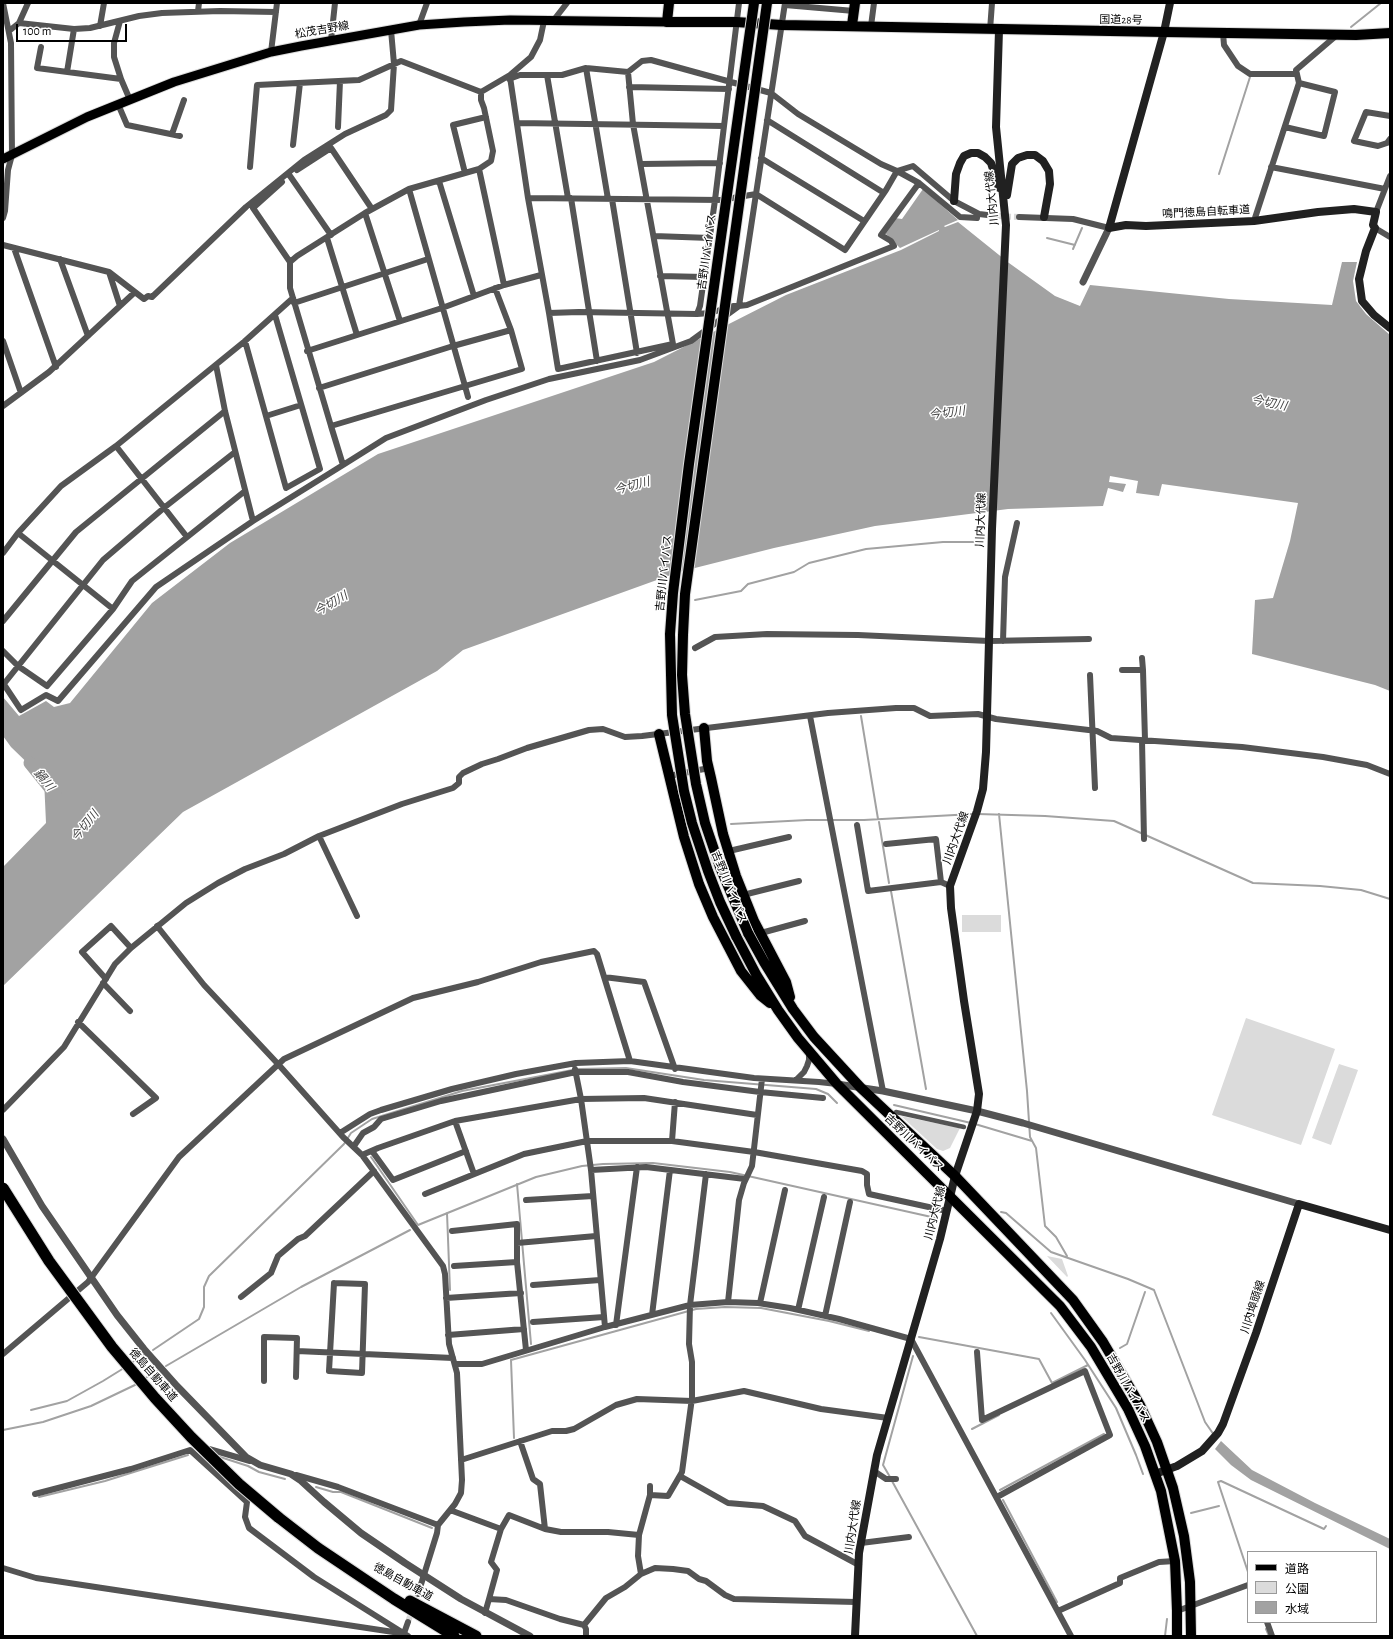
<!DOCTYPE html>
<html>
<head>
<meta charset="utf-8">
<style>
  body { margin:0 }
  #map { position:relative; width:1393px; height:1639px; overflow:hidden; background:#fff; font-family:"Alegreya Sans","Noto Sans JP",sans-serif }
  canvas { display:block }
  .frame { position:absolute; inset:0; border:4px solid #000; pointer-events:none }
  .legend { position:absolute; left:1247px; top:1551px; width:130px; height:72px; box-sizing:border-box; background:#fff; border:1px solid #999; margin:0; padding:5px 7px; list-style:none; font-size:12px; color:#000 }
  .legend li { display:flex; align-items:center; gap:8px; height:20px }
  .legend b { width:20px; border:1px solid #999 }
  .scale { position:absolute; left:16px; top:24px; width:111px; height:18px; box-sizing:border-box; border:2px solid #000; border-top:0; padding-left:5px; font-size:12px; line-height:14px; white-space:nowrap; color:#000; -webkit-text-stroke:3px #fff; paint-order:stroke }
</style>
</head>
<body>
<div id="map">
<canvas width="1393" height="1639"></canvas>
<div class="frame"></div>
<ul class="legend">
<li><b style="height:5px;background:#000"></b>道路</li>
<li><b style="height:11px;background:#dbdbdb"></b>公園</li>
<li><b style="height:11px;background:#a2a2a2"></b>水域</li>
</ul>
<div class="scale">100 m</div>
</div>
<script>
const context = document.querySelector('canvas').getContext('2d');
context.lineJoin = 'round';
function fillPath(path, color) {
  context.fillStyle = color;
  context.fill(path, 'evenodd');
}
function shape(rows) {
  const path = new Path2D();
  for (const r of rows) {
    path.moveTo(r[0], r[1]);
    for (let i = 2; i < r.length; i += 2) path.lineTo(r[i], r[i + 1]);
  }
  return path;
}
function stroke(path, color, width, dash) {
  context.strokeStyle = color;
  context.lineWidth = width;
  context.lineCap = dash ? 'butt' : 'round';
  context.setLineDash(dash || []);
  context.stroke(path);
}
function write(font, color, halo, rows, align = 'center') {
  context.font = font + ' "Alegreya Sans","Noto Sans JP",sans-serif';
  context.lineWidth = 3;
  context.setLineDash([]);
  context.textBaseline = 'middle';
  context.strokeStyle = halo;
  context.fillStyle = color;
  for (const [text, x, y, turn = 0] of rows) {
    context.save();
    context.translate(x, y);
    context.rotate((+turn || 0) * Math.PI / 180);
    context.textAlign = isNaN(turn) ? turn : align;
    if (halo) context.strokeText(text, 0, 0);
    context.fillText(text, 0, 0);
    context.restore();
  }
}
fillPath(shape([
  [962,915,1001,915,1001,932,962,932],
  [1246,1018,1335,1049,1301,1145,1212,1115],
  [1339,1064,1358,1070,1331,1145,1312,1138],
  [901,1116,960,1128,950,1148,943,1151,937,1149],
  [1047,1256,1062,1259,1068,1276,1067,1277]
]), '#dbdbdb');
fillPath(shape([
  [923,189,958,220,944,226,945,227,958,222,1009,263,1055,296,1080,306,1090,285,1229,299,1332,305,1342,262,1357,262,1353,281,1356,301,1366,314,1390,335,1390,691,1375,685,1252,654,1255,600,1273,598,1290,541,1298,503,1162,484,1159,496,1136,493,1138,481,1110,476,1109,482,1126,484,1123,492,1108,488,1103,506,1008,509,875,526,774,548,679,572,463,650,437,671,183,812,3,986,3,867,46,823,44,779,11,747,3,736,3,697,19,716,46,701,54,707,70,703,152,603,230,543,378,454,654,362,786,295,901,250,939,231,939,230,900,248,885,233,895,218,902,219],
  [1221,1441,1252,1470,1315,1503,1390,1539,1390,1549,1251,1480,1231,1465,1215,1449]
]), '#a2a2a2');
stroke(shape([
  [1351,27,1381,3],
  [1219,174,1250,77],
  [1047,238,1075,245],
  [1073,249,1082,228],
  [695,600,741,591,748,584,794,572,809,563,866,549,943,542,979,542],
  [861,716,878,819],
  [978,814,1045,816,1114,821,1253,883,1320,886,1361,890,1390,899],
  [999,814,1027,1091,1030,1137,1036,1148,1045,1226,1056,1237,1067,1256],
  [879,822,889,883],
  [731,824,807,820,864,820,973,814],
  [891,891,926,1089],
  [894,1105,971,1123],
  [975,1124,1032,1141],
  [371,1157,418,1225,536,1177,582,1166,603,1164,653,1163,730,1172,936,1218],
  [517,1184,531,1344],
  [1001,1212,1006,1213,1051,1252,1128,1279,1154,1290,1205,1422,1214,1435],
  [447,1213,450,1290],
  [1051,1313,1085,1360,1116,1408,1136,1455,1143,1474],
  [919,1337,1039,1359,1052,1383,1088,1365],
  [1120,1348,1127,1344,1145,1292],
  [153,1350,199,1319,204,1307,204,1287,209,1276,344,1144,351,1133,372,1119,462,1091,578,1069,626,1068,704,1080,816,1089,828,1094,837,1103],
  [131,1363,144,1355],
  [166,1366,301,1287,410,1230],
  [144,1379,157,1371],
  [31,1410,67,1401,103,1381,124,1368],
  [972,1429,999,1415],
  [3,1430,43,1422,91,1406,137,1384],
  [514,1438,511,1360,696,1309,725,1307,761,1308,829,1321,869,1331],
  [217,1456,248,1466,259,1472,285,1479],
  [890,1477,883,1465,913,1356],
  [892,1481,977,1636],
  [316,1487,333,1492,341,1492,432,1528],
  [1000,1490,1104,1434],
  [39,1497,105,1481,188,1455],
  [1003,1500,1057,1602],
  [1191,1513,1219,1506],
  [1248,1572,1218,1482,1221,1481,1324,1529,1326,1526],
  [1266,1629,1269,1636],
  [1165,1636,1167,1619]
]), '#a2a2a2', 2);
stroke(shape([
  [30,763,55,794]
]), '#a2a2a2', 13);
stroke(shape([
  [996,216,1019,217],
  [408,1622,418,1594]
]), '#d9d9d9', 6, [6, 3]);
const primary = shape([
  [3,159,87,117,174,82,271,52,301,46,419,25,464,22,510,20,667,22]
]);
const trunk = shape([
  [669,3,667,22,736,22,782,25,1164,32,1356,35,1390,33],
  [852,25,855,3],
  [704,728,707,761,711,778,723,834,736,876,754,921,786,982,790,997],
  [659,734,684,837,699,884,713,917,741,971,760,995,770,1003],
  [748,933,764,962,793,1009,814,1037,861,1088,955,1176,1073,1300,1103,1342,1140,1405,1157,1442,1173,1488,1184,1536,1190,1582,1191,1636],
  [736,936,757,976,778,1010,798,1038,837,1084,1060,1306,1091,1347,1128,1409,1145,1446,1161,1491,1175,1561,1177,1611,1177,1636]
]);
const motorway = shape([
  [278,1517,318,1548,394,1599,454,1636],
  [410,1601,476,1636]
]);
stroke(primary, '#dbdbdb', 11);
stroke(trunk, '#dbdbdb', 12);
stroke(motorway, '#dbdbdb', 13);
stroke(shape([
  [896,1112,964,1127]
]), '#545454', 4.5);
stroke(shape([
  [785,5,854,11],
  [198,11,199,3],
  [120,21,114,43,114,57,121,79,130,100],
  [553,21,567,3],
  [19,23,28,3],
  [419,25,427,3],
  [100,26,104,3],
  [871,26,874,3],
  [990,30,992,3],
  [9,31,19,23,74,29,90,28,139,16,162,13,220,11,276,12],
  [1223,33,1224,45,1238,66,1250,74,1297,74],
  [331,40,335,3],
  [41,47,37,68,121,79],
  [271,52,277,3],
  [586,68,608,199],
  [67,72,74,29],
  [547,75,568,198],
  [510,77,528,198,549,313,558,369,673,344,633,124,628,72],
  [629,87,729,89],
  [118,104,127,125,180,136],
  [1390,116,1366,112,1354,141,1378,146,1387,143,1390,139],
  [767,120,884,193],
  [517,123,724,126],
  [338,127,340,81],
  [1285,127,1324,136,1335,92,1299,83],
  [172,134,184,100],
  [293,145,300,83],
  [761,158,864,221],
  [641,164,720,163],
  [250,167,257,85,359,80,401,61,481,92],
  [1271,167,1385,189],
  [479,169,504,285],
  [297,170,331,148,372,209],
  [465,173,453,125,486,117],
  [290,176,331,235],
  [439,181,474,296],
  [282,182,253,208,290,262],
  [919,183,960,217,977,218],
  [409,189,465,386,331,426,290,288,290,262,297,256,365,213,409,189,479,169,491,161,493,151,484,108,481,100,481,92,510,75,531,57,540,40,544,21],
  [756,194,845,250,886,190,897,171,913,166,954,201,979,214,996,216],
  [528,198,721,200,756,194],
  [571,198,597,361],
  [612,199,637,353],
  [1376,212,1390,176],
  [365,213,400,321],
  [1019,217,1073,219,1109,228],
  [3,218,5,211,8,170,12,155,11,43,3,3],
  [1254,221,1299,83,1296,70,1337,35],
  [1375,228,1390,237],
  [654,236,710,238],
  [327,238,357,335],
  [3,245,109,272,144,299,148,296,152,297,246,207,304,160,345,134,386,115,391,110,394,64,391,30],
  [14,248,56,367],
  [60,259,88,336],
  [109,272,120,306],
  [660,276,704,277],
  [294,303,428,259],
  [549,313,579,312,697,314,710,313,733,306,739,306,785,3],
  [697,314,700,306,715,200,739,3],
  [3,341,21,393],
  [245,341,286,488,320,469,275,315],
  [307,351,442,308,504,285,541,275],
  [319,388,453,346,511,330],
  [468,397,465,386,522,369,511,330,495,288],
  [3,406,49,372,135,292],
  [266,416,301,405],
  [116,446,187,537],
  [343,465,386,438,486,400,549,379,640,360,691,341,739,306,747,305,894,246,891,241,881,235,919,183,897,171,881,164,798,114,771,93,651,60,642,61,628,72,586,68,562,75,520,75,509,79],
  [253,521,343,465,331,426],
  [18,533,113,609],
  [3,553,18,533,61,486,116,446,245,341,293,298],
  [3,621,76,532,225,411],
  [1003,641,1005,577,1017,523],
  [695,648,715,637,767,634,858,635,989,641,1089,639],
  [3,651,18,666,47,686,113,609,132,581,245,491],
  [1142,658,1143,670],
  [1122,670,1143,670,1145,740],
  [1090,675,1095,788],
  [3,683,21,710,46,695,58,701,156,587,253,521,225,411,216,365],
  [3,685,103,560,165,507,235,452],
  [810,716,883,1091],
  [1142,740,1144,839],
  [669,776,709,768],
  [857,825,868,891,941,882,950,886],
  [319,836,357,916],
  [886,844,936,839,941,882],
  [729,851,789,837],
  [743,895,799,881],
  [157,926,204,985,278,1064,343,1137,362,1155,443,1266,445,1274,449,1344,457,1373,462,1480,461,1493,455,1504,438,1525,437,1533,418,1594],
  [761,933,805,921],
  [604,977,644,982,675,1069],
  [106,979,82,952,111,926,131,948],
  [103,983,130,1011],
  [78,1022,156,1098,133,1114],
  [575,1069,581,1099,591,1170,605,1327],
  [796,1080,804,1072,807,1066,809,1060,809,1051],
  [675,1102,672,1141,754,1152,862,1171,867,1174,867,1185,869,1194,947,1211],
  [3,1110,64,1047,115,964,131,948,186,903,218,883,245,869,284,854,319,836,402,804,453,788,459,783,459,777,463,773,482,764,498,759,527,748,589,730,603,729,625,737,642,736,828,713,896,708,914,708,930,716,978,714,996,719,1097,731,1111,738,1242,747,1323,757,1367,765,1390,774],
  [455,1121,474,1174],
  [340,1133,370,1114,381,1110,452,1089,516,1074,576,1063,630,1061,754,1078,819,1082,837,1084],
  [354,1146,363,1133,374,1127,381,1119,441,1101,576,1072,628,1072,683,1082,760,1092,823,1098],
  [372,1151,393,1180,466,1151],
  [362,1155,378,1148,455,1121,581,1099,644,1098,757,1115],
  [591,1170,646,1167,745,1179],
  [425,1194,524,1154,587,1141,672,1141],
  [526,1200,593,1196],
  [452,1231,517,1224,517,1262,526,1350],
  [517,1243,596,1236],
  [454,1266,517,1262],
  [334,1283,365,1284,362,1373,329,1371,334,1283],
  [533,1285,600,1280],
  [241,1297,271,1273,278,1256,298,1239,305,1236,374,1171],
  [446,1298,521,1293],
  [728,1302,739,1200,744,1183,752,1166,762,1079],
  [760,1303,785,1190],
  [798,1310,824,1197],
  [652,1315,670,1170],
  [825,1316,850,1202],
  [533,1322,604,1317],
  [616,1325,637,1167],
  [448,1335,524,1329],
  [297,1351,453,1358],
  [977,1352,982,1420,1085,1371,1110,1435,997,1497],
  [3,1354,88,1282,179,1157,284,1059,413,998,478,982,541,962,594,951,597,954,630,1061],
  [455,1364,482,1364,605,1327,690,1305,728,1302,758,1303,790,1308,839,1319,911,1339,1071,1636],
  [264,1381,264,1337,297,1338,296,1377],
  [520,1441,533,1479,540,1484,545,1529],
  [205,1449,209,1449,250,1461],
  [461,1460,552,1431,566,1431,574,1429,616,1405,637,1399,692,1401,744,1391,821,1409,888,1418],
  [874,1471,886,1479,896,1479],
  [296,1475,338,1487,438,1525],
  [680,1476,728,1503,763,1506,795,1521,805,1536,859,1565],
  [35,1494,131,1469,190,1450,247,1502,245,1517,249,1528,314,1577,408,1636],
  [650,1495,650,1486],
  [450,1510,501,1529,509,1515,545,1529,561,1532,608,1532,639,1535],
  [861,1543,909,1537],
  [3,1568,36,1578,400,1633],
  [641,1574,638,1556,639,1535,650,1495,668,1496,682,1472,692,1398,692,1362,689,1344,690,1305,706,1174],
  [489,1599,497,1570,491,1562,501,1529],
  [1058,1611,1120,1583,1120,1578,1159,1562,1175,1561],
  [1177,1611,1248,1585],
  [485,1613,489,1599,506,1600,560,1619,584,1625],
  [1267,1622,1272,1636],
  [584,1625,606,1598,625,1587,641,1574,655,1568,673,1569,688,1571,699,1579,706,1581,725,1595,734,1599,856,1602],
  [584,1625,586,1629,586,1636],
  [403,1636,408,1622]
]), '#545454', 6);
stroke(shape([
  [1083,282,1109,228],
  [837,1084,883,1091,977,1111,1023,1123,1299,1204],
  [3,1139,42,1206,117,1315,144,1349,177,1386,246,1457,260,1465,291,1474,300,1480,324,1502,361,1533,405,1563,461,1599,530,1636]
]), '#545454', 7);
stroke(shape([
  [1170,3,1164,32,1109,228,1126,225,1146,226,1254,221,1318,212,1354,209,1376,212,1373,225,1375,228,1366,251,1359,279,1362,301,1374,315,1390,328],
  [1007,195,1012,164,1018,158,1027,155,1035,155,1043,161,1049,171,1050,184,1044,217],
  [954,201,956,174,960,163,964,156,971,153,978,153,985,157,991,163,999,188],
  [1155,1474,1177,1466,1202,1451,1218,1433,1223,1424,1256,1333,1299,1204,1390,1230],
  [855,1636,859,1553,877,1455,940,1239,955,1176,977,1111,979,1094,964,1001,951,908,950,886,977,811,983,789,986,752,992,529,1006,225,996,127,999,30]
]), '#212121', 8);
stroke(primary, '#000', 9);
stroke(trunk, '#000', 10);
stroke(motorway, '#000', 11);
const trunkBridge = shape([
  [748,933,720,867,705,823,696,784,685,714,682,675,683,635,685,594,767,3],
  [736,936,720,902,708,871,692,823,684,791,672,715,670,634,673,593,689,464,754,3]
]);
const motorwayBridge = shape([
  [3,1188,49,1261,112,1347,155,1398,191,1437,239,1484,278,1517]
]);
stroke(trunkBridge, '#dbdbdb', 12, []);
stroke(motorwayBridge, '#dbdbdb', 13, []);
stroke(trunkBridge, '#000', 10);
stroke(motorwayBridge, '#000', 11);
write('11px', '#000', '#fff', [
  ["国道28号",1121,20,1],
  ["松茂吉野線",322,30,-10],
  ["川内大代線",992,198,-96],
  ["鳴門徳島自転車道",1206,212,-3],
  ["吉野川バイパス",707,252,-82],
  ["川内大代線",981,520,-88],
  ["吉野川バイパス",664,573,-84],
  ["川内大代線",956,838,-70],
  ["吉野川バイパス",729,887,68],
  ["吉野川バイパス",914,1143,44],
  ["川内大代線",935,1213,-76],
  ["川内埠頭線",1253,1307,-72],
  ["徳島自動車道",153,1375,49],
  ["吉野川バイパス",1128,1388,61],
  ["川内大代線",853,1527,-81],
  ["徳島自動車道",403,1582,29]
]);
write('italic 12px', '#434343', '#fff', [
  ["今切川",1269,403,11],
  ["今切川",947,413,-7],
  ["今切川",632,486,-15],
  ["今切川",331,604,-30],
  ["鍋川",44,780,50],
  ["今切川",85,826,-51]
]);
</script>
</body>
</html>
